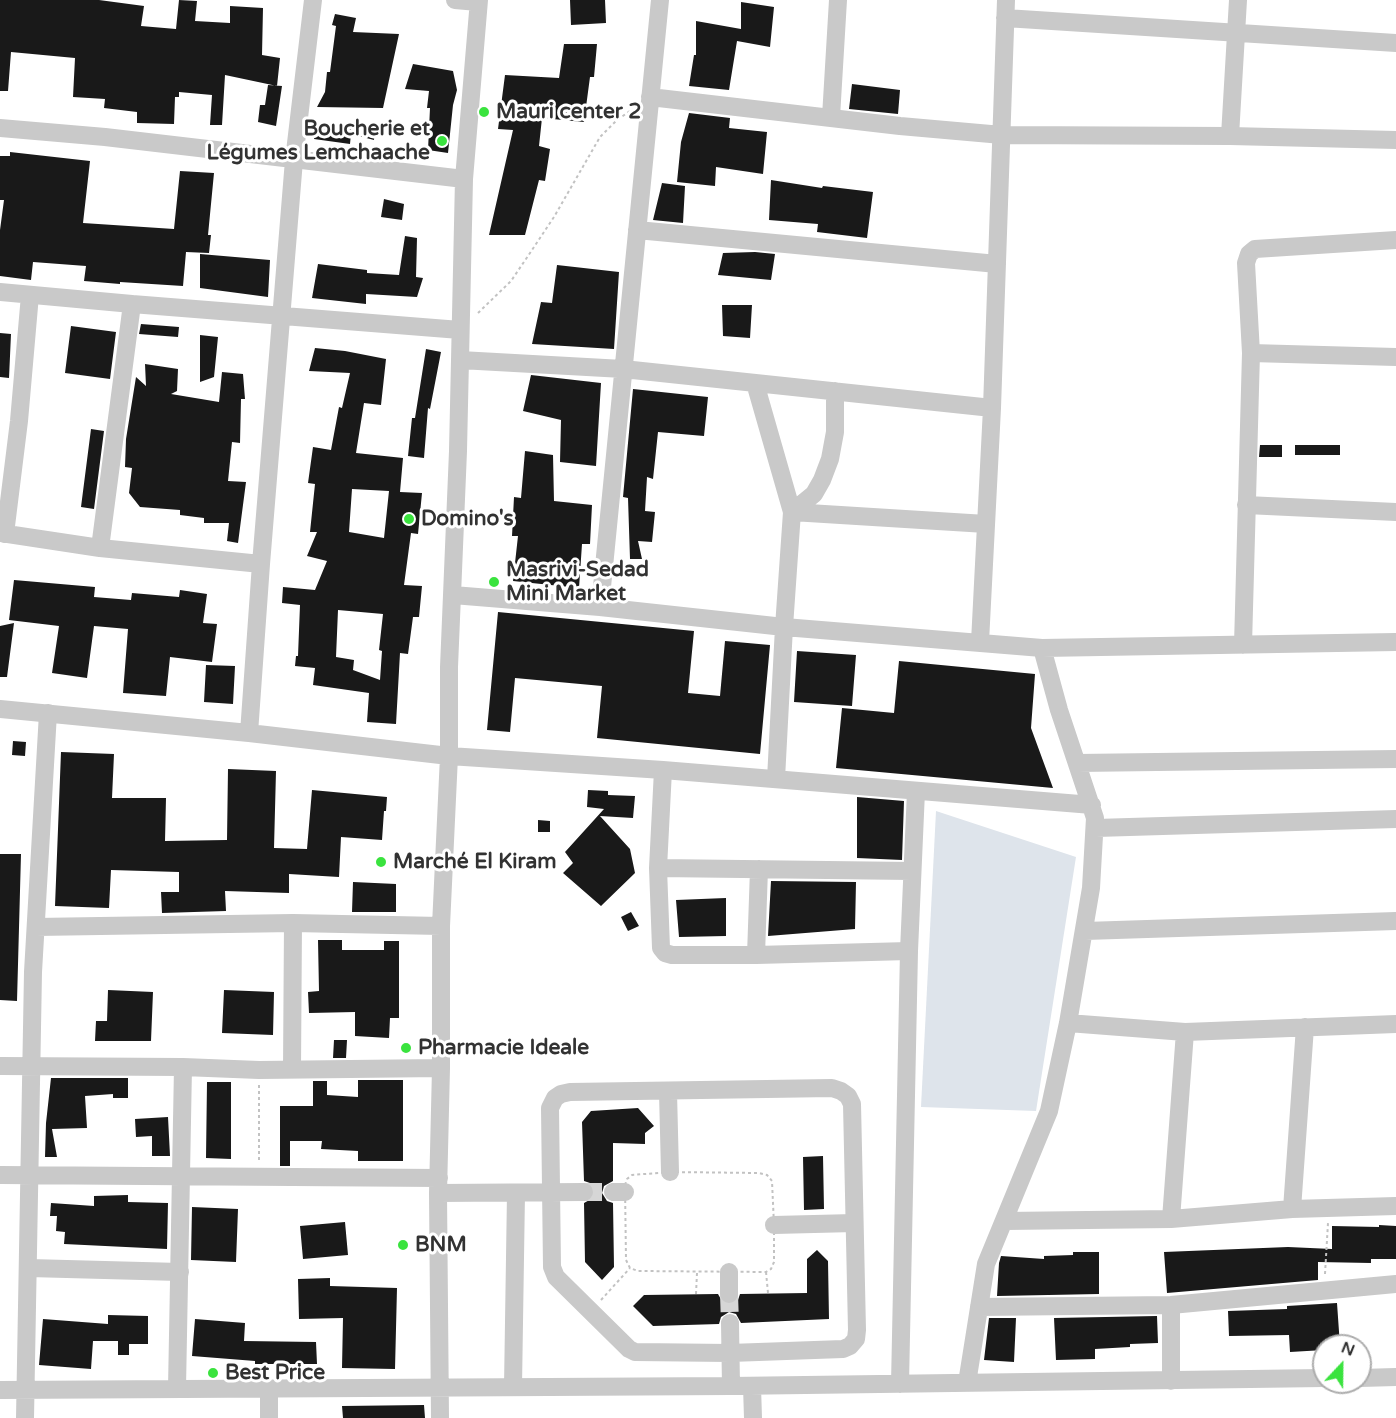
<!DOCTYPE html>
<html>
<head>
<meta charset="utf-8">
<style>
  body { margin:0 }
  #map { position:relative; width:1396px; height:1418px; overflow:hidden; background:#fff; font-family:"Varela Round",sans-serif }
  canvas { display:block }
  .north { position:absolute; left:1312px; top:1334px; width:60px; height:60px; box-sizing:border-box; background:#fff; border:2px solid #adadad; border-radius:50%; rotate:22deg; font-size:16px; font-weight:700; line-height:24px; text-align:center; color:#323232 }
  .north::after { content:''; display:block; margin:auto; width:21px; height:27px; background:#3ae33e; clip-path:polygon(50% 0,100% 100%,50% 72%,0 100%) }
</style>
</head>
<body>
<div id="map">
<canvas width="1396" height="1418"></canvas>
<div class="north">N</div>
</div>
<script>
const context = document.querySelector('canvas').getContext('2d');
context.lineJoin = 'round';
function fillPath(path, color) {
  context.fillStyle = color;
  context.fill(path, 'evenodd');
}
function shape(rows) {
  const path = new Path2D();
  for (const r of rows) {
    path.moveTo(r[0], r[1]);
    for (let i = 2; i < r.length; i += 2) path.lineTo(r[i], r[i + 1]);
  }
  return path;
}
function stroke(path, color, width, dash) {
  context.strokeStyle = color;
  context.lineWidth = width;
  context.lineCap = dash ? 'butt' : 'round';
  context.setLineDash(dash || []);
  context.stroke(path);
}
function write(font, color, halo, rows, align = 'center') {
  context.font = font + ' "Varela Round",sans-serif';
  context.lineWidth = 6;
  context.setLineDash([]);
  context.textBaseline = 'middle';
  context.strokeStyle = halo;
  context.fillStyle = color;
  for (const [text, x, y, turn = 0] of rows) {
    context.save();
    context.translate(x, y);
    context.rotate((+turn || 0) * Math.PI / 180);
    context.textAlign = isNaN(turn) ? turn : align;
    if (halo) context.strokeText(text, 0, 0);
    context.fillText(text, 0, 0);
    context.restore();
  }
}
fillPath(shape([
  [936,811,1076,857,1036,1111,921,1107]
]), '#dee4eb');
fillPath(shape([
  [0,0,99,0,144,6,141,26,176,29,179,0,197,1,195,21,230,23,230,6,263,8,262,55,280,58,277,86,225,75,222,125,210,125,212,95,179,92,179,97,175,97,174,124,137,123,137,112,104,108,105,99,73,97,75,58,11,52,8,91,0,91],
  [570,0,605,0,606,23,571,25],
  [741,2,774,7,770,47,737,41,729,90,689,86,694,55,696,55,696,21,741,29],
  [335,14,356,18,353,32,399,34,383,108,317,107,325,92,327,72,330,72,336,26,332,25],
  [564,44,597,44,594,77,590,77,584,122,542,118,539,146,550,149,545,181,539,180,525,235,489,235,513,130,498,129,505,75,559,78],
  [413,64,453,71,457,90,453,105,448,153,428,150,430,108,427,108,429,91,405,89],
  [852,84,900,90,898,114,849,109],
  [268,85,282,86,276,126,258,122,260,105,265,105],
  [689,113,730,118,729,128,767,132,763,174,716,167,715,186,677,182,681,142],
  [375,126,374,140,351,134,350,144,314,139,314,128],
  [10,152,90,161,83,223,174,229,180,171,214,173,208,235,211,235,209,253,186,252,183,286,120,282,120,284,84,281,86,266,33,262,31,280,0,276,0,230,4,200,0,200,0,156,10,156],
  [771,180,822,188,823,186,873,192,867,238,817,232,818,224,769,220],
  [662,183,685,186,683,223,653,220],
  [384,199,404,204,402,220,381,217],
  [405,236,417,238,416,277,423,278,417,297,366,294,366,304,312,298,318,264,367,270,367,273,399,275],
  [755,252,775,254,771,280,718,275,723,253],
  [200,254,270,260,268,297,200,288],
  [557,265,619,272,614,349,532,344,541,302,552,303],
  [722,305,752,305,750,338,723,336],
  [141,324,179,327,178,337,139,334],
  [71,326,116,332,110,379,65,373],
  [0,333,11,334,9,378,0,377],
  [200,335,218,337,214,377,200,382],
  [315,348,345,351,386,359,381,405,364,403,356,453,403,458,400,492,422,493,418,534,411,533,404,585,422,586,419,617,413,617,408,654,400,653,396,724,367,722,369,693,313,685,315,668,295,666,296,656,298,656,300,605,282,603,283,587,315,590,327,561,307,556,317,532,310,532,315,484,308,483,313,447,331,450,339,407,342,408,350,373,309,371],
  [352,489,389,491,384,538,349,532],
  [338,610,383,614,379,650,382,651,380,680,353,670,354,660,336,657],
  [426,349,441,352,430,409,428,408,424,458,408,456,412,418,415,418],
  [145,364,178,369,177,391,171,394,219,402,222,372,243,374,245,399,241,399,240,443,232,442,228,481,246,482,238,543,227,541,229,523,204,523,204,518,180,515,180,510,140,507,129,493,132,468,125,467,126,439,136,377,146,386],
  [531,375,601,383,596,466,560,462,561,420,523,411],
  [633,389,708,397,704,436,658,432,653,479,647,477,645,511,655,512,652,542,638,541,642,559,630,559,628,498,623,497],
  [91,429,104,431,94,509,81,507],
  [1260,445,1282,445,1282,457,1259,457],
  [1295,445,1340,445,1340,455,1295,455],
  [525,451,553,455,554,501,592,505,590,544,582,544,579,588,513,581,518,536,512,536,514,497,521,498],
  [14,580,95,587,94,597,131,600,132,593,179,597,180,590,207,594,203,623,217,624,212,662,170,657,166,696,123,693,128,629,94,626,87,678,52,673,59,626,9,620],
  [498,612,694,631,688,693,720,696,725,641,770,645,760,754,597,738,602,686,515,678,510,732,487,730],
  [14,623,7,677,0,677,0,626],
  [797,651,856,655,852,706,794,702],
  [899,661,1035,674,1031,728,1053,788,836,768,842,708,894,713],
  [206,665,235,666,233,704,204,702],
  [13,741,26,742,25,756,12,755],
  [61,752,114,754,112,798,166,798,165,841,227,840,228,769,276,771,274,848,307,849,312,790,387,797,386,811,384,811,382,840,341,837,339,877,289,874,289,893,225,891,226,911,162,913,161,892,179,892,179,872,111,870,109,908,55,906],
  [588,790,608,791,608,795,635,796,633,818,600,816,630,849,635,873,601,906,563,873,573,863,565,852,604,809,587,807],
  [857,797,904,801,902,860,857,858],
  [538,820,550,821,550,832,538,832],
  [0,854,21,854,17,1001,0,1000],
  [771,881,856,882,855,929,768,936],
  [353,882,396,884,396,912,352,912],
  [726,898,726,936,679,937,676,900],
  [631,912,639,926,628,931,621,917],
  [318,940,342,940,342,950,384,950,384,941,399,941,399,1018,390,1018,389,1038,355,1036,355,1012,309,1013,308,992,319,991],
  [108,990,153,992,151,1041,95,1041,96,1021,107,1021],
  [224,990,274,992,273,1035,222,1033],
  [334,1040,347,1040,346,1058,333,1058],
  [51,1078,128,1078,128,1098,113,1098,113,1094,85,1096,87,1128,52,1129,57,1157,45,1157,46,1123],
  [358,1080,403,1080,403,1161,358,1161,358,1151,321,1149,322,1141,290,1141,290,1166,280,1166,280,1106,313,1106,313,1081,327,1081,327,1095,358,1097],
  [207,1082,231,1082,231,1159,206,1158],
  [638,1108,654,1126,645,1133,645,1144,613,1143,613,1181,604,1186,602,1193,607,1201,613,1203,614,1267,602,1280,585,1262,584,1203,593,1198,595,1191,590,1183,584,1181,582,1122,591,1111],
  [168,1117,170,1156,152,1156,152,1136,136,1137,135,1119],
  [823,1156,824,1209,804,1210,803,1157],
  [128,1195,128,1202,168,1203,167,1249,64,1244,65,1232,56,1231,57,1216,50,1216,51,1203,94,1206,94,1196],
  [192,1207,238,1209,236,1262,191,1260],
  [345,1222,348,1255,303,1259,300,1226],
  [1379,1225,1396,1226,1396,1259,1371,1259,1371,1263,1318,1262,1318,1280,1167,1293,1164,1252,1288,1247,1332,1249,1332,1226,1379,1227],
  [817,1250,828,1261,829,1319,741,1323,736,1314,729,1312,721,1317,719,1324,653,1326,633,1306,644,1295,718,1294,723,1303,730,1305,738,1300,740,1294,807,1293,807,1259],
  [1073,1252,1099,1252,1099,1294,997,1296,999,1263,1001,1256,1044,1259,1044,1256,1073,1255],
  [330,1278,330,1286,397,1288,395,1369,342,1368,343,1318,299,1319,298,1279],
  [1337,1303,1340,1346,1324,1346,1324,1350,1290,1352,1289,1335,1229,1336,1228,1311,1287,1309,1287,1306],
  [108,1315,148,1316,148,1344,129,1344,129,1355,118,1355,118,1341,93,1341,91,1369,39,1365,43,1319,108,1324],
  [1157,1316,1158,1343,1130,1344,1130,1347,1095,1349,1095,1359,1056,1360,1054,1318],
  [989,1318,1016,1318,1014,1362,984,1360],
  [195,1319,245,1323,244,1341,316,1342,317,1364,255,1364,255,1361,192,1356],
  [424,1405,425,1418,343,1418,342,1406]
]), '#191919');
stroke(shape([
  [584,1192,613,1192],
  [729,1294,730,1323]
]), '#d6d6d6', 18, [18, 9]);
stroke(shape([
  [478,313,511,281,530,253,554,217,600,137,616,121,634,108],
  [259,1085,259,1160],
  [670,1172,759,1173,767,1175,772,1181,774,1225,774,1262,771,1269,766,1272,638,1271,630,1268,626,1260,625,1185,627,1179,632,1175,670,1172],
  [766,1272,768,1293],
  [1325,1274,1328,1223],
  [696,1294,697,1273],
  [601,1300,630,1268]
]), '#c2c2c2', 2, [3, 3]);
stroke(shape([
  [455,0,478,2],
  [1005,18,1396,43],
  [650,97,900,126,1002,135,1230,136,1396,140],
  [831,117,838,0],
  [0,128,105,137,464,179],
  [1230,136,1238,0],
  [637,230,997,264],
  [0,292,132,304,460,330],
  [1251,353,1396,357],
  [460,360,623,369,992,408],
  [755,383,792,512,784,627,776,779],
  [1246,505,1396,512],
  [792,512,986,524],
  [792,512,814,494,822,480,830,459,835,432,835,391],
  [0,533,100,548,261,564],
  [5,534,19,421,30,295],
  [100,548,132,304],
  [453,595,600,607,784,627,1042,648,1396,642],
  [600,607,660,0],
  [980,642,992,408,1006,0],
  [1243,645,1251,353,1246,263,1249,254,1255,249,1396,240],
  [0,709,249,733,449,756,663,770,1092,805],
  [249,733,261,564,294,160,313,0],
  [1077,763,1396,759],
  [663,770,658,868,661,948,665,953,672,955,756,955,909,951],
  [1096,828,1396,819],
  [658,868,912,871],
  [36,927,293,923,441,926],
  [1085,931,1396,921],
  [756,955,759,869],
  [1068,1023,1185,1032,1396,1024],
  [0,1066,183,1067,259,1070,441,1068],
  [292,1069,293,923],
  [832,1088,841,1091,848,1096,852,1104,857,1330,856,1339,850,1346,843,1349,730,1353,635,1352,629,1349,556,1277,552,1267,550,1108,555,1098,561,1094,570,1092,832,1088],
  [668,1092,670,1172],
  [0,1175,439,1178],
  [613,1192,625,1192],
  [438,1193,584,1192],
  [1292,1209,1305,1027],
  [1171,1219,1185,1032],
  [1005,1221,1171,1219,1292,1209,1396,1206],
  [774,1225,854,1223],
  [29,1268,180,1272],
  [729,1272,729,1294],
  [1171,1305,1171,1381],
  [979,1307,1171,1305,1396,1284],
  [730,1323,731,1386],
  [1360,1378,1396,1377],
  [967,1383,986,1264,1049,1111,1068,1023,1091,888,1095,818,1059,710,1042,648],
  [900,1384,909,951,916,791],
  [752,1386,753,1418],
  [513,1387,516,1193],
  [177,1388,183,1067],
  [0,1390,731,1386,1324,1378],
  [25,1418,33,972,48,713],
  [269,1418,269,1388],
  [440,1418,438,1193,441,1068,441,926,449,756,449,667,458,451,464,179,479,0]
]), '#c9c9c9', 18);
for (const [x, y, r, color] of [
  [484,112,6,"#3ae33e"],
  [442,141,6,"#3ae33e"],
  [409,519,6,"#3ae33e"],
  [494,582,6,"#3ae33e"],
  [381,862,6,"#3ae33e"],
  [406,1048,6,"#3ae33e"],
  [403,1245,6,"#3ae33e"],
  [213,1373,6,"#3ae33e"]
]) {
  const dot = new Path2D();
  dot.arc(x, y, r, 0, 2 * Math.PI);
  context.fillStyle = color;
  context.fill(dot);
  stroke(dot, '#fff', 2);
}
write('bold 21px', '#323232', '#fff', [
  ["Mauri center 2",496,112],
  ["Boucherie et",430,129,"right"],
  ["Légumes Lemchaache",430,153,"right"],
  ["Domino's",421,519],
  ["Masrivi-Sedad",506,570],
  ["Mini Market",506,594],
  ["Marché El Kiram",393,862],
  ["Pharmacie Ideale",418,1048],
  ["BNM",415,1245],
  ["Best Price",225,1373]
], 'left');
</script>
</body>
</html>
